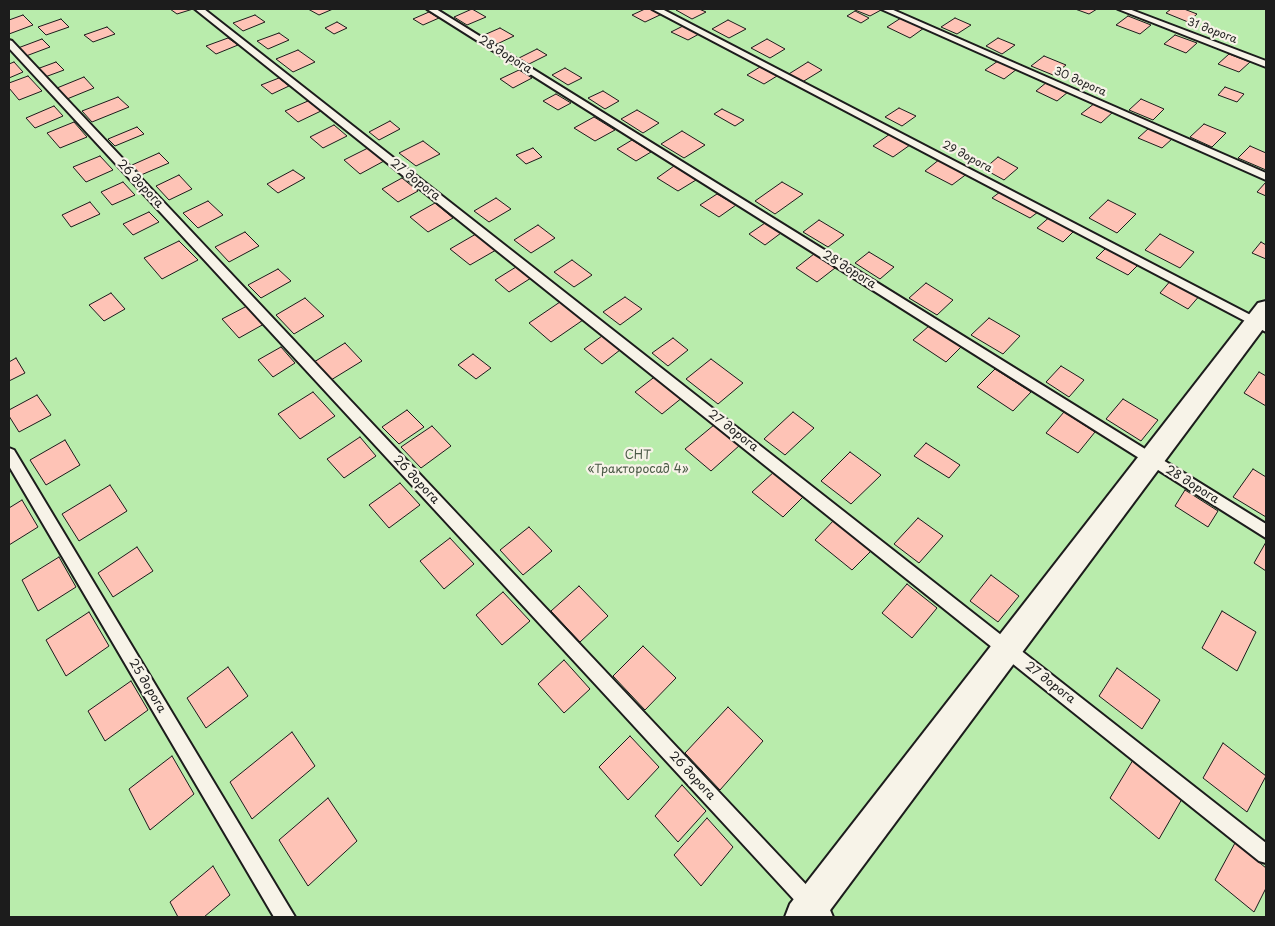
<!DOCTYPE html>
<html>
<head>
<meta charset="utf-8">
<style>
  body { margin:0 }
  #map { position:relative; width:1275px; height:926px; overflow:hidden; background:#f7f3e8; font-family:"Playpen Sans",sans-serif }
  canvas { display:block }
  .frame { position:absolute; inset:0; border:10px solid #1c1c1c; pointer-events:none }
</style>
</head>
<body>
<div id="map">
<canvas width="1275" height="926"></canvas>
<div class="frame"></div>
</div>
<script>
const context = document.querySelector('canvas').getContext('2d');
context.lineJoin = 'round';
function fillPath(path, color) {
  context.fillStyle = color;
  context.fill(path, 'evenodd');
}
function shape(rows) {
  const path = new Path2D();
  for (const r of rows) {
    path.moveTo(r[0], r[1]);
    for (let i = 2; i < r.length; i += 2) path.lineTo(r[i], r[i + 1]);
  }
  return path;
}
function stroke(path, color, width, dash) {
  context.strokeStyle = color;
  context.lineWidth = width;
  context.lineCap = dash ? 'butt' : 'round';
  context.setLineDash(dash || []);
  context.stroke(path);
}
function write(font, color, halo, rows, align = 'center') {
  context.font = font + ' "Playpen Sans",sans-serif';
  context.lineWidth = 4.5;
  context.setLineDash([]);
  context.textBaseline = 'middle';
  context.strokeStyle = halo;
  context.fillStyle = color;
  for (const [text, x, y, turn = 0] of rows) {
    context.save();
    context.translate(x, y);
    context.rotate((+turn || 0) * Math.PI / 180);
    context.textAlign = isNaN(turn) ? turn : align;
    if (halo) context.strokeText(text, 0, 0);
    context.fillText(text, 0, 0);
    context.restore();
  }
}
fillPath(shape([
  [9,9,1266,9,1266,917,9,917]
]), '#b9ecac');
const building = shape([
  [170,9,193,9,177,14,170,9],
  [308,9,333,9,319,15,308,9],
  [472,9,486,17,467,25,454,17,472,9],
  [645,9,652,9,662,14,645,22,632,15,645,9],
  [679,9,699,9,706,12,692,19,676,10,679,9],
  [856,9,879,9,881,10,870,16,855,10,856,9],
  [1075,9,1097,9,1089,14,1075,9],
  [1171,9,1184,9,1197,14,1188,22,1166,13,1171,9],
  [855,11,869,18,861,23,847,16,855,11],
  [429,12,439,18,423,25,413,19,429,12],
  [23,15,33,25,9,34,9,20,23,15],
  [255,15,265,22,243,31,233,23,255,15],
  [1128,16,1151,25,1140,34,1116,25,1128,16],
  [901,18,924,28,910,38,887,27,901,18],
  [955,18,971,25,957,34,941,27,955,18],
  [61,19,69,27,46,35,38,27,61,19],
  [728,20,746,29,729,38,712,29,728,20],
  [337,22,347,28,334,34,325,28,337,22],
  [683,26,699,34,688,40,671,32,683,26],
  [107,27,115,34,93,42,84,35,107,27],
  [500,28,514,36,497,44,484,35,500,28],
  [279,33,289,40,268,49,257,41,279,33],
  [1175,35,1197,43,1186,53,1164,44,1175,35],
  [228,38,238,45,216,54,206,46,228,38],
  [998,38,1015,45,1002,54,986,46,998,38],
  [42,39,50,47,26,56,18,48,42,39],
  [767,39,785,49,770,58,751,48,767,39],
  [537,49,547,55,529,64,519,58,537,49],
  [298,50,315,62,293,72,276,59,298,50],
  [1229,54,1250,62,1239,72,1218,64,1229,54],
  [1044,56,1066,65,1053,75,1031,66,1044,56],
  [998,61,1017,69,1004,79,985,70,998,61],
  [14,62,23,72,9,78,9,64,14,62],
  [56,62,64,70,45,77,37,69,56,62],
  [808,62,822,70,799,84,784,77,808,62],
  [760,67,777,76,764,84,747,75,760,67],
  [565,68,582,78,568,85,552,75,565,68],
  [519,70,532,78,513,88,500,79,519,70],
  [28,76,42,91,19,100,9,88,9,83,28,76],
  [84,77,94,88,67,99,57,88,84,77],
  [279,78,289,86,272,94,261,85,279,78],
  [1047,82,1068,92,1057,101,1036,91,1047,82],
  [1225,87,1244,94,1237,102,1218,95,1225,87],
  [603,91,619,101,605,109,588,98,603,91],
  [556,94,571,103,558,110,543,101,556,94],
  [118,97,129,107,92,122,82,111,118,97],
  [1141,99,1164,109,1153,120,1129,110,1141,99],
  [308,101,321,111,298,122,285,111,308,101],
  [1095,103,1114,111,1101,123,1081,114,1095,103],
  [54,106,63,116,35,128,26,118,54,106],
  [899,108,916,116,902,126,885,117,899,108],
  [722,109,744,120,735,126,714,114,722,109],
  [637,110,659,123,643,133,621,119,637,110],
  [594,117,615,130,595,141,574,128,594,117],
  [390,121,400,129,379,140,369,132,390,121],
  [74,122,87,137,60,148,47,133,74,122],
  [1204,124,1226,133,1212,147,1190,137,1204,124],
  [334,125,347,136,323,148,310,137,334,125],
  [137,127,144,134,115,146,108,139,137,127],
  [1149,128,1172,139,1162,148,1138,138,1149,128],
  [682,131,705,145,684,158,661,144,682,131],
  [890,134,910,145,893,157,873,146,890,134],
  [632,140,651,152,636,161,617,149,632,140],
  [423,141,440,154,416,166,399,153,423,141],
  [1250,146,1266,153,1266,170,1238,158,1250,146],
  [368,148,384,161,360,174,344,160,368,148],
  [533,148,542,157,526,164,516,155,533,148],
  [159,153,169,163,141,175,132,165,159,153],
  [100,156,113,170,86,182,73,167,100,156],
  [998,157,1018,168,1004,180,984,169,998,157],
  [940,159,968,173,952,185,925,171,940,159],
  [674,166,696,180,678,191,657,178,674,166],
  [293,170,305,178,278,193,267,184,293,170],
  [179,175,192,189,169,200,156,186,179,175],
  [402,178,418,191,398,202,382,189,402,178],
  [123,182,135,195,112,205,101,192,123,182],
  [782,182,803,194,775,214,755,201,782,182],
  [1266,182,1266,196,1257,192,1266,182],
  [1000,192,1038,212,1030,218,992,198,1000,192],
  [717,194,736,205,719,217,700,205,717,194],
  [496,198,511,209,489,222,474,211,496,198],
  [1108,200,1136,214,1117,233,1089,218,1108,200],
  [208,201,223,215,198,228,183,213,208,201],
  [90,202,100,214,71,227,62,215,90,202],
  [435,203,453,218,428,232,410,217,435,203],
  [149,212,159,222,133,235,123,224,149,212],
  [1052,215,1077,228,1063,242,1037,228,1052,215],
  [819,220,844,235,828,247,803,232,819,220],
  [765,223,781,233,765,245,749,234,765,223],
  [538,225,555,238,531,253,514,240,538,225],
  [245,232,259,246,229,262,215,247,245,232],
  [476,234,496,250,470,265,450,249,476,234],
  [1160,234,1194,252,1180,268,1145,250,1160,234],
  [179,241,198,260,162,279,144,258,179,241],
  [1261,242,1266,245,1266,259,1252,253,1261,242],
  [1109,245,1141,262,1128,275,1096,258,1109,245],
  [869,252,894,267,880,279,855,263,869,252],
  [814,254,835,268,817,282,796,268,814,254],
  [572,260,592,275,574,287,554,272,572,260],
  [516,267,531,278,509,292,495,280,516,267],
  [278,269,291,281,261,298,248,285,278,269],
  [1172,279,1201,294,1188,309,1160,293,1172,279],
  [926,283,953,300,937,315,909,298,926,283],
  [111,293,125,309,104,321,89,305,111,293],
  [625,297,642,309,620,325,603,312,625,297],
  [305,298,324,316,294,334,276,315,305,298],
  [560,302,583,320,551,342,529,323,560,302],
  [247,306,264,324,239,338,222,319,247,306],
  [989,318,1020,336,1003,354,971,335,989,318],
  [929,326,962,346,946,362,913,340,929,326],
  [602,336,620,350,602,364,584,349,602,336],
  [673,338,688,350,668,366,652,353,673,338],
  [345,343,362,361,331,380,314,362,345,343],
  [281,347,295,363,273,377,258,360,281,347],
  [473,354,491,368,476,379,458,365,473,354],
  [16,358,25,373,9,381,9,362,16,358],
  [711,359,743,383,718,404,686,379,711,359],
  [1061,366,1084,380,1069,397,1046,382,1061,366],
  [995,369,1031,392,1013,411,977,387,995,369],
  [1259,372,1266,376,1266,406,1244,393,1259,372],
  [657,375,683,397,662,414,635,392,657,375],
  [313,392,335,416,300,439,278,414,313,392],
  [37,395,51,415,19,432,9,416,9,410,37,395],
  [1123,399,1158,420,1141,441,1106,419,1123,399],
  [407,410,424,427,399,444,382,427,407,410],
  [793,412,814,428,785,455,764,439,793,412],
  [1064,412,1095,432,1078,453,1046,433,1064,412],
  [714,425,740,445,711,471,685,449,714,425],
  [432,426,451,446,421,468,401,447,432,426],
  [360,437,376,456,344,478,327,459,360,437],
  [65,440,80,465,46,485,30,460,65,440],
  [926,443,960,465,949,478,914,456,926,443],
  [850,452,881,475,851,504,821,481,850,452],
  [1253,469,1266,477,1266,517,1233,497,1253,469],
  [775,471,805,495,783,517,752,492,775,471],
  [400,483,420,505,389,528,369,505,400,483],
  [110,485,127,511,79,541,62,514,110,485],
  [1185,490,1218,511,1208,527,1175,506,1185,490],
  [22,500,38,527,9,545,9,508,22,500],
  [918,518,943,536,919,563,894,544,918,518],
  [835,519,873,549,852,570,815,540,835,519],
  [529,527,552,551,523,575,500,550,529,527],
  [450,538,474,564,444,589,420,561,450,538],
  [1266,542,1266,571,1254,563,1266,542],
  [137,547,153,571,113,597,98,573,137,547],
  [59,557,76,587,38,611,22,580,59,557],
  [991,575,1019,596,998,622,970,601,991,575],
  [907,584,937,608,912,638,882,613,907,584],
  [579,586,608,616,580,642,551,611,579,586],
  [503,592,530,621,502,645,476,615,503,592],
  [1222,611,1256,632,1237,671,1202,648,1222,611],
  [89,612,109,646,66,676,46,640,89,612],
  [643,646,676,678,645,710,613,676,643,646],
  [564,660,590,689,564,713,538,684,564,660],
  [228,667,248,696,206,728,187,698,228,667],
  [1117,668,1160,700,1142,729,1099,696,1117,668],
  [131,681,148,710,105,741,88,711,131,681],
  [728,707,763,741,720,790,685,753,728,707],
  [292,732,315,766,252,819,230,782,292,732],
  [630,736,659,767,628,800,599,767,630,736],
  [1223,743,1266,776,1247,812,1203,778,1223,743],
  [172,756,194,794,150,830,129,789,172,756],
  [1133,760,1182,799,1159,839,1110,798,1133,760],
  [682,785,706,811,678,842,655,816,682,785],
  [328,798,357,841,308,886,279,840,328,798],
  [707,818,733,847,701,886,674,855,707,818],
  [1235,843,1266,868,1266,888,1254,912,1215,880,1235,843],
  [213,866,230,895,204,917,178,917,170,902,213,866]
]);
fillPath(building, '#fec3b6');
stroke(building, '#1c1c1c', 1);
const lane = shape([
  [195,9,204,9,1266,843,1266,863,1259,861,195,9],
  [427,9,436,9,1266,524,1266,538,427,9],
  [652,9,662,9,1266,323,1266,332,652,9],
  [881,9,891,9,1266,173,1266,180,881,9],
  [1118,9,1129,9,1266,61,1266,67,1118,9],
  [9,40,12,41,830,910,833,917,810,917,9,48,9,40],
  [9,448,14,450,295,917,274,917,9,466,9,448]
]);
const street = shape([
  [1266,301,1266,325,825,917,785,917,790,904,1258,303,1266,301]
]);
stroke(lane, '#1c1c1c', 4);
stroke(street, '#1c1c1c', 4);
fillPath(lane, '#f7f3e8');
fillPath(street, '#f7f3e8');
write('11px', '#1c1c1c', '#f7f3e8', [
  ["31 дорога",1212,31,21],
  ["30 дорога",1080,82,24],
  ["29 дорога",967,157,28]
]);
write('12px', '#1c1c1c', '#f7f3e8', [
  ["28 дорога",505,55,32],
  ["27 дорога",415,180,38],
  ["26 дорога",140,184,47],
  ["28 дорога",849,270,32],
  ["27 дорога",733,431,38],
  ["26 дорога",416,480,47],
  ["28 дорога",1192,485,32],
  ["27 дорога",1050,683,38],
  ["25 дорога",147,686,59],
  ["26 дорога",692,776,47]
]);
write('12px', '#4b5a47', '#f7f3e8', [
  ["СНТ",638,456],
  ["«Тракторосад 4»",638,470]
]);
</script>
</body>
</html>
